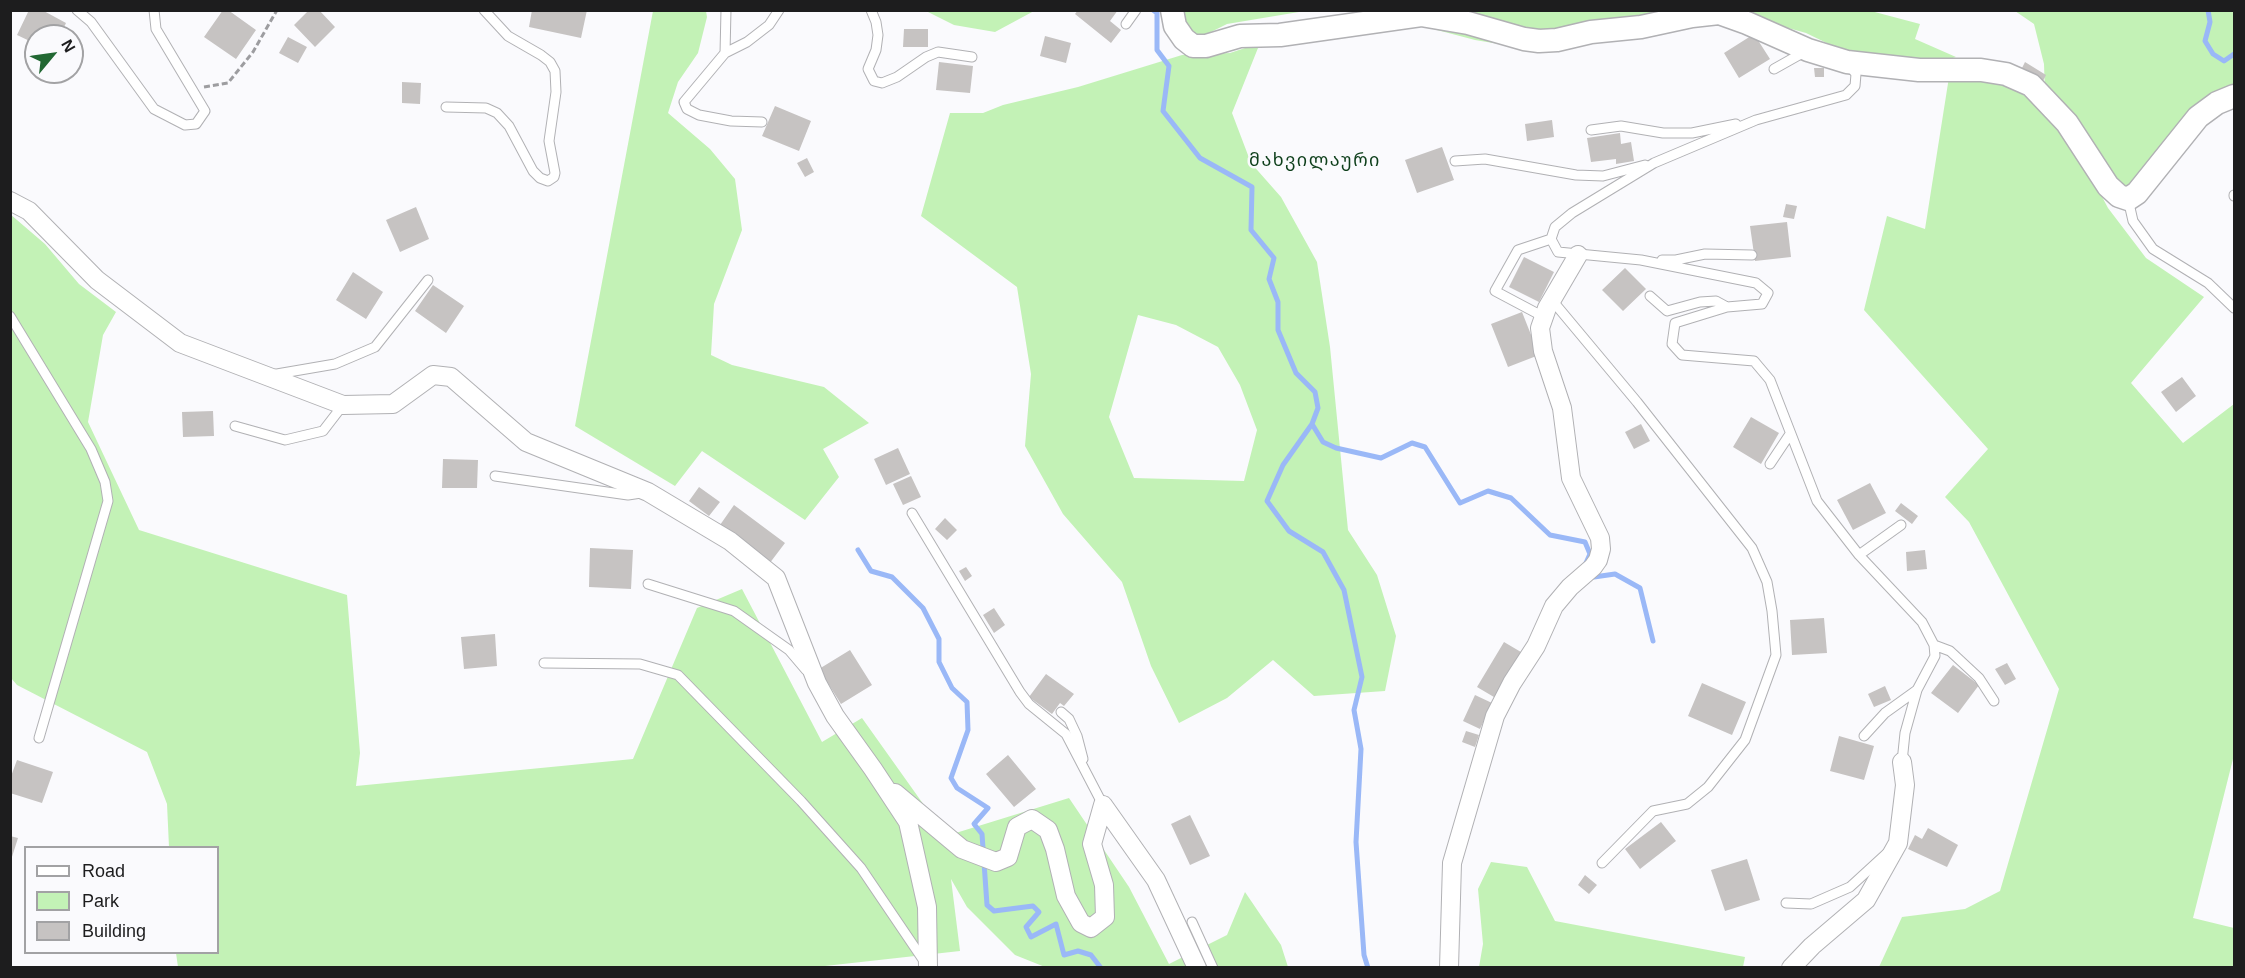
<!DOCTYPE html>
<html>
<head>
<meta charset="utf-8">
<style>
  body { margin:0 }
  #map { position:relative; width:2245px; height:978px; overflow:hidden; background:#fafafd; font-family:Arial,sans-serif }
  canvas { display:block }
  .frame { position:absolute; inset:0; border:12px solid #1d1d1e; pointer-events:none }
  .legend { position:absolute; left:24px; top:846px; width:195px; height:108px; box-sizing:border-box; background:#fafafd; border:2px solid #a2a2a4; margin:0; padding:8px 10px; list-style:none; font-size:18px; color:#1d1d1e }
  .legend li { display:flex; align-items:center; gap:12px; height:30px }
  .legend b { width:30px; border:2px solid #a2a2a4 }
  .north { position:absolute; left:24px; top:24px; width:60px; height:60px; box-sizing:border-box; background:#fafafd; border:2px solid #a2a2a4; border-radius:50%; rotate:61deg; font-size:16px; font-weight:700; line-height:24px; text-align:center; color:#1d1d1e }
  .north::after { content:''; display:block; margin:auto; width:21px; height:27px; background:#226833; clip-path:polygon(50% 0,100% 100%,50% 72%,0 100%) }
</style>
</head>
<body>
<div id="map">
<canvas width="2245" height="978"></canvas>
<div class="frame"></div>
<ul class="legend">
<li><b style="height:8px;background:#fff"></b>Road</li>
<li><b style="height:16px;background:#c3f2b6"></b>Park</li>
<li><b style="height:16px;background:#c6c3c2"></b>Building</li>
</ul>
<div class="north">N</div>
</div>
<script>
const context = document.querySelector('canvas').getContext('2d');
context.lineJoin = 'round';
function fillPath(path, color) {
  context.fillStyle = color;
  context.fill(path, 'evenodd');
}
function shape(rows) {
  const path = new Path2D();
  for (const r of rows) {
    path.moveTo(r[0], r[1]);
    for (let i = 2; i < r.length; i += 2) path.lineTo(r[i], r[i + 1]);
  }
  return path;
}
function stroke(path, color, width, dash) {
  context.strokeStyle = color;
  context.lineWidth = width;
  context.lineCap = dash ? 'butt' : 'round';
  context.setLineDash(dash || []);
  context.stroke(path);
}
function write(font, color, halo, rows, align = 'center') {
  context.font = font + ' Arial,"Noto Sans Georgian",sans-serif';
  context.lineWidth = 5;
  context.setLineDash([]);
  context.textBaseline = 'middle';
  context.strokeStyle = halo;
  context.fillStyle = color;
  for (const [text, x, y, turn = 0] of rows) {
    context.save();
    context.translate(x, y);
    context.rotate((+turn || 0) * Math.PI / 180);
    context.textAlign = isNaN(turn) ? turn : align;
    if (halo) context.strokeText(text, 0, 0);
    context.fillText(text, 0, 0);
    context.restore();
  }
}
fillPath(shape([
  [653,11,706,11,707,17,698,53,678,82,668,113,710,149,735,179,742,230,714,304,711,355,732,365,824,387,869,423,823,449,839,477,805,520,702,451,675,486,575,426],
  [926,11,1034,11,995,32,954,25],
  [1176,11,1305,11,1227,24,1203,36,1186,30],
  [1365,11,1674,11,1517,47,1475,40],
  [1728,11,1871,11,1920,24,1915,39,1956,57,1923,67,1872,65,1806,33],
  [2015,11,2234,11,2234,90,2128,199,2045,95,2044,64,2034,24],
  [1260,43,1232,113,1251,163,1281,197,1317,262,1330,347,1348,530,1377,575,1396,636,1385,691,1314,696,1273,660,1227,698,1179,723,1151,666,1122,582,1063,514,1025,446,1031,374,1017,287,921,216,950,113,983,113,1003,105,1078,87,1182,55,1230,53],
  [1138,315,1176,325,1218,347,1240,385,1257,430,1244,481,1134,478,1109,417],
  [1949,77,2007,85,2030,99,2081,157,2108,208,2146,258,2204,297,2131,383,2183,443,2234,404,2234,755,2193,918,2234,928,2234,967,1879,967,1902,917,1965,909,2000,891,2059,689,1969,522,1945,497,1988,449,1864,310,1887,216,1925,229],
  [10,214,45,244,79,284,116,312,103,335,88,422,139,530,347,595,360,753,356,786,633,759,697,608,742,589,822,742,862,718,946,836,1069,798,1129,887,1169,964,1227,935,1245,892,1281,945,1288,967,1045,967,1015,955,967,907,951,879,960,951,816,967,178,967,176,953,218,952,218,848,169,847,167,804,147,752,17,685,11,678],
  [1491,862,1527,867,1555,921,1745,957,1743,967,1479,967,1483,944,1478,889]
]), '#c3f2b6');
stroke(shape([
  [1153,10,1157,13,1157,50,1169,66,1163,111,1200,158,1252,187,1251,230,1274,258,1269,279,1278,302,1278,330,1296,373,1315,392,1318,408,1312,424,1283,465,1267,501,1289,531,1323,552,1344,590,1362,677,1354,710,1361,749,1356,842,1364,955,1368,968],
  [2208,10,2210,22,2205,41,2213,54,2224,61,2234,54],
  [1312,424,1323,442,1336,448,1381,458,1412,443,1425,447,1460,503,1488,491,1511,498,1550,535,1585,542,1590,554,1586,563],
  [858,550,871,571,892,577,923,608,939,639,939,662,952,688,967,702,968,730,951,778,957,788,988,808,974,824,982,834,987,905,994,911,1033,906,1039,912,1026,927,1031,937,1056,924,1064,955,1078,951,1091,955,1101,968],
  [1591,574,1594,577,1615,574,1640,588,1653,641]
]), '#9ab8f7', 5);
fillPath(shape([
  [29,10,42,10,66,23,60,36,36,36,36,44,17,35],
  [223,10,228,10,256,30,236,59,204,37],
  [309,10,319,10,335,27,315,47,294,25],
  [532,10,587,10,581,38,529,27],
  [1078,10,1118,10,1110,21,1121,30,1111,43,1075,14],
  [904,29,928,29,928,47,903,47],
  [1754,34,1770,59,1739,78,1724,53],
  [1045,36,1071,43,1066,63,1040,56],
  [288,37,307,47,298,63,279,53],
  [939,62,973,66,970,93,936,90],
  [2025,62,2046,75,2040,87,2019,74],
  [1814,68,1824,68,1824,77,1815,77],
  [402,82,421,83,420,104,402,103],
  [775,106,811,121,799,151,762,136],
  [1552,120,1554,137,1527,141,1525,124],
  [1620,133,1621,144,1631,142,1634,161,1616,164,1616,159,1591,162,1587,138],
  [1442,147,1454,180,1417,193,1405,160],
  [807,158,814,172,805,177,797,163],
  [1786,204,1797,206,1794,219,1783,217],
  [416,207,429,239,400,252,386,220],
  [1787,222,1791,257,1755,261,1750,226],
  [1524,257,1554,272,1539,302,1509,287],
  [1625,268,1646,289,1623,311,1602,290],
  [353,272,383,292,366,319,336,300],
  [433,285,464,306,446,333,415,311],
  [1522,312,1539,355,1508,367,1491,324],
  [2182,377,2196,396,2176,412,2161,392],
  [213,411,214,436,183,437,182,412],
  [1751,417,1779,433,1761,464,1733,447],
  [1641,424,1650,441,1634,449,1625,432],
  [898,448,910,474,886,485,874,459],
  [443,459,478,460,477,488,442,488],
  [911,476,921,497,903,505,893,484],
  [1870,483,1886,513,1853,530,1837,500],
  [699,487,720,502,709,516,689,501],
  [1901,503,1918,516,1912,524,1895,511],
  [734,505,785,543,766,568,720,525],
  [945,518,957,530,947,540,935,529],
  [590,548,633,550,631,589,589,587],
  [1925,550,1927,569,1907,571,1906,552],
  [966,567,972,576,965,581,959,571],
  [994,608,1005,625,994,633,983,615],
  [1824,618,1827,653,1792,655,1790,620],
  [495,634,497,666,464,669,461,637],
  [1504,642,1526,655,1499,700,1477,687],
  [850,650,872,685,841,704,819,669],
  [2007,663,2016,679,2005,685,1995,669],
  [1953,665,1979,685,1958,713,1931,693],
  [1046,674,1074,694,1064,706,1060,703,1052,714,1029,697],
  [1702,683,1746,702,1732,735,1688,716],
  [1885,686,1891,700,1874,707,1868,694],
  [1475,695,1492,703,1480,729,1463,721],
  [1466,731,1479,735,1475,747,1462,742],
  [1839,736,1874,746,1864,780,1830,771],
  [1008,755,1036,789,1014,807,986,774],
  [17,760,53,772,42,803,10,793,10,779],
  [1190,815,1210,856,1190,865,1171,824],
  [1661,822,1676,841,1640,869,1625,849],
  [1928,828,1958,845,1947,867,1908,849,1915,835,1922,839],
  [10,836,18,838,11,860,10,860],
  [1747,859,1760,900,1725,911,1711,870],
  [1585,875,1597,885,1589,894,1578,885]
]), '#c6c3c2');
const service = shape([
  [77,10,91,22,154,109,185,125,196,124,205,111,156,29,154,10],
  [871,10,876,22,878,35,876,50,868,69,874,81,882,83,897,77,926,57,938,52,972,57],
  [1126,24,1136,10],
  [725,53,726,10],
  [1849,65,1856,74,1855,86,1846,95,1756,120,1654,163,1572,213,1555,227,1551,239,1558,252,1641,260,1756,283,1768,293,1762,304,1727,307,1675,323,1672,344,1682,355,1754,361,1770,380,1817,501,1859,555,1922,622,1934,645,1935,656,1917,690,1905,733,1902,762],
  [1774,69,1806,51],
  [446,107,486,108,497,113,509,126,533,171,540,178,548,181,554,177,555,173,549,141,556,92,555,71,550,62,541,55,508,36,484,10],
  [762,122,731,121,699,115,687,109,684,102,725,53,747,42,769,25,779,10],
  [1591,130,1621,126,1663,133,1692,133,1736,124],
  [1455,161,1485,159,1576,175,1603,176,1645,165],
  [2234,195,2234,196],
  [2128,199,2133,221,2153,249,2208,283,2234,308],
  [1662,260,1676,260,1705,254,1752,255],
  [1650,296,1667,311,1700,302,1716,301,1727,307],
  [1551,299,1637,402,1752,548,1767,582,1772,611,1776,655,1745,740,1708,787,1687,804,1653,811,1602,863],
  [10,316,91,449,105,482,108,501,39,738],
  [1544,317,1495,291,1518,250,1551,239],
  [271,375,335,364,375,347,428,280],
  [235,426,285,440,323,431,343,405],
  [1770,464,1790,434],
  [495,476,628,495,641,493],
  [912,513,1020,692,1029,704,1066,734,1103,805],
  [1859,555,1901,525],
  [648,584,734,611,789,650,806,670],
  [1934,645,1950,651,1979,678,1994,701],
  [544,663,640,664,678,675,801,801,861,868,926,964],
  [1061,712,1069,719,1077,736,1083,759],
  [1864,736,1885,713,1917,690],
  [1786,903,1811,904,1850,887,1886,854],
  [1192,922,1213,968]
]);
const minor = shape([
  [10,201,29,211,97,280,180,343,343,405,393,404,433,375,451,377,526,442,648,492,730,541,776,578,817,683,835,716,873,769,908,822,927,907,928,968],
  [895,793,962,849,996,862,1008,857,1017,827,1032,819,1048,830,1055,849,1066,896,1081,923,1091,928,1105,917,1104,885,1092,844,1103,805],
  [1103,805,1156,880,1197,968],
  [1449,968,1452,863,1495,716,1512,683,1536,646,1554,606,1570,587,1593,567,1598,560,1601,549,1600,538,1571,478,1562,408,1543,351,1540,328,1547,308,1578,255],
  [1791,968,1812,946,1866,900,1898,843,1905,785,1902,762]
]);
const tertiary = shape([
  [1172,10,1175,26,1184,39,1193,46,1206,46,1240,36,1280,35,1421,15,1468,23,1524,39,1539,41,1557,40,1591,32,1641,27,1692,16,1719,13,1747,23,1808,50,1847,62,1919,70,1981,70,2006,74,2031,85,2067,123,2108,186,2119,196,2128,199,2137,193,2198,117,2217,103,2234,96]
]);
stroke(service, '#b1b1b4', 11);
stroke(minor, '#b1b1b4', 20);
stroke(tertiary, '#b1b1b4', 25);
stroke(shape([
  [204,87,228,83,253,52,277,10]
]), '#9d9da0', 3, [6, 3]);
stroke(service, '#fff', 9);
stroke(minor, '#fff', 18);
stroke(tertiary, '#fff', 22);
context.letterSpacing = '1.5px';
write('18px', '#0e3f1b', '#fafafd', [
  ["მახვილაური",1315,161]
]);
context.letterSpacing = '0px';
</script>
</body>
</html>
